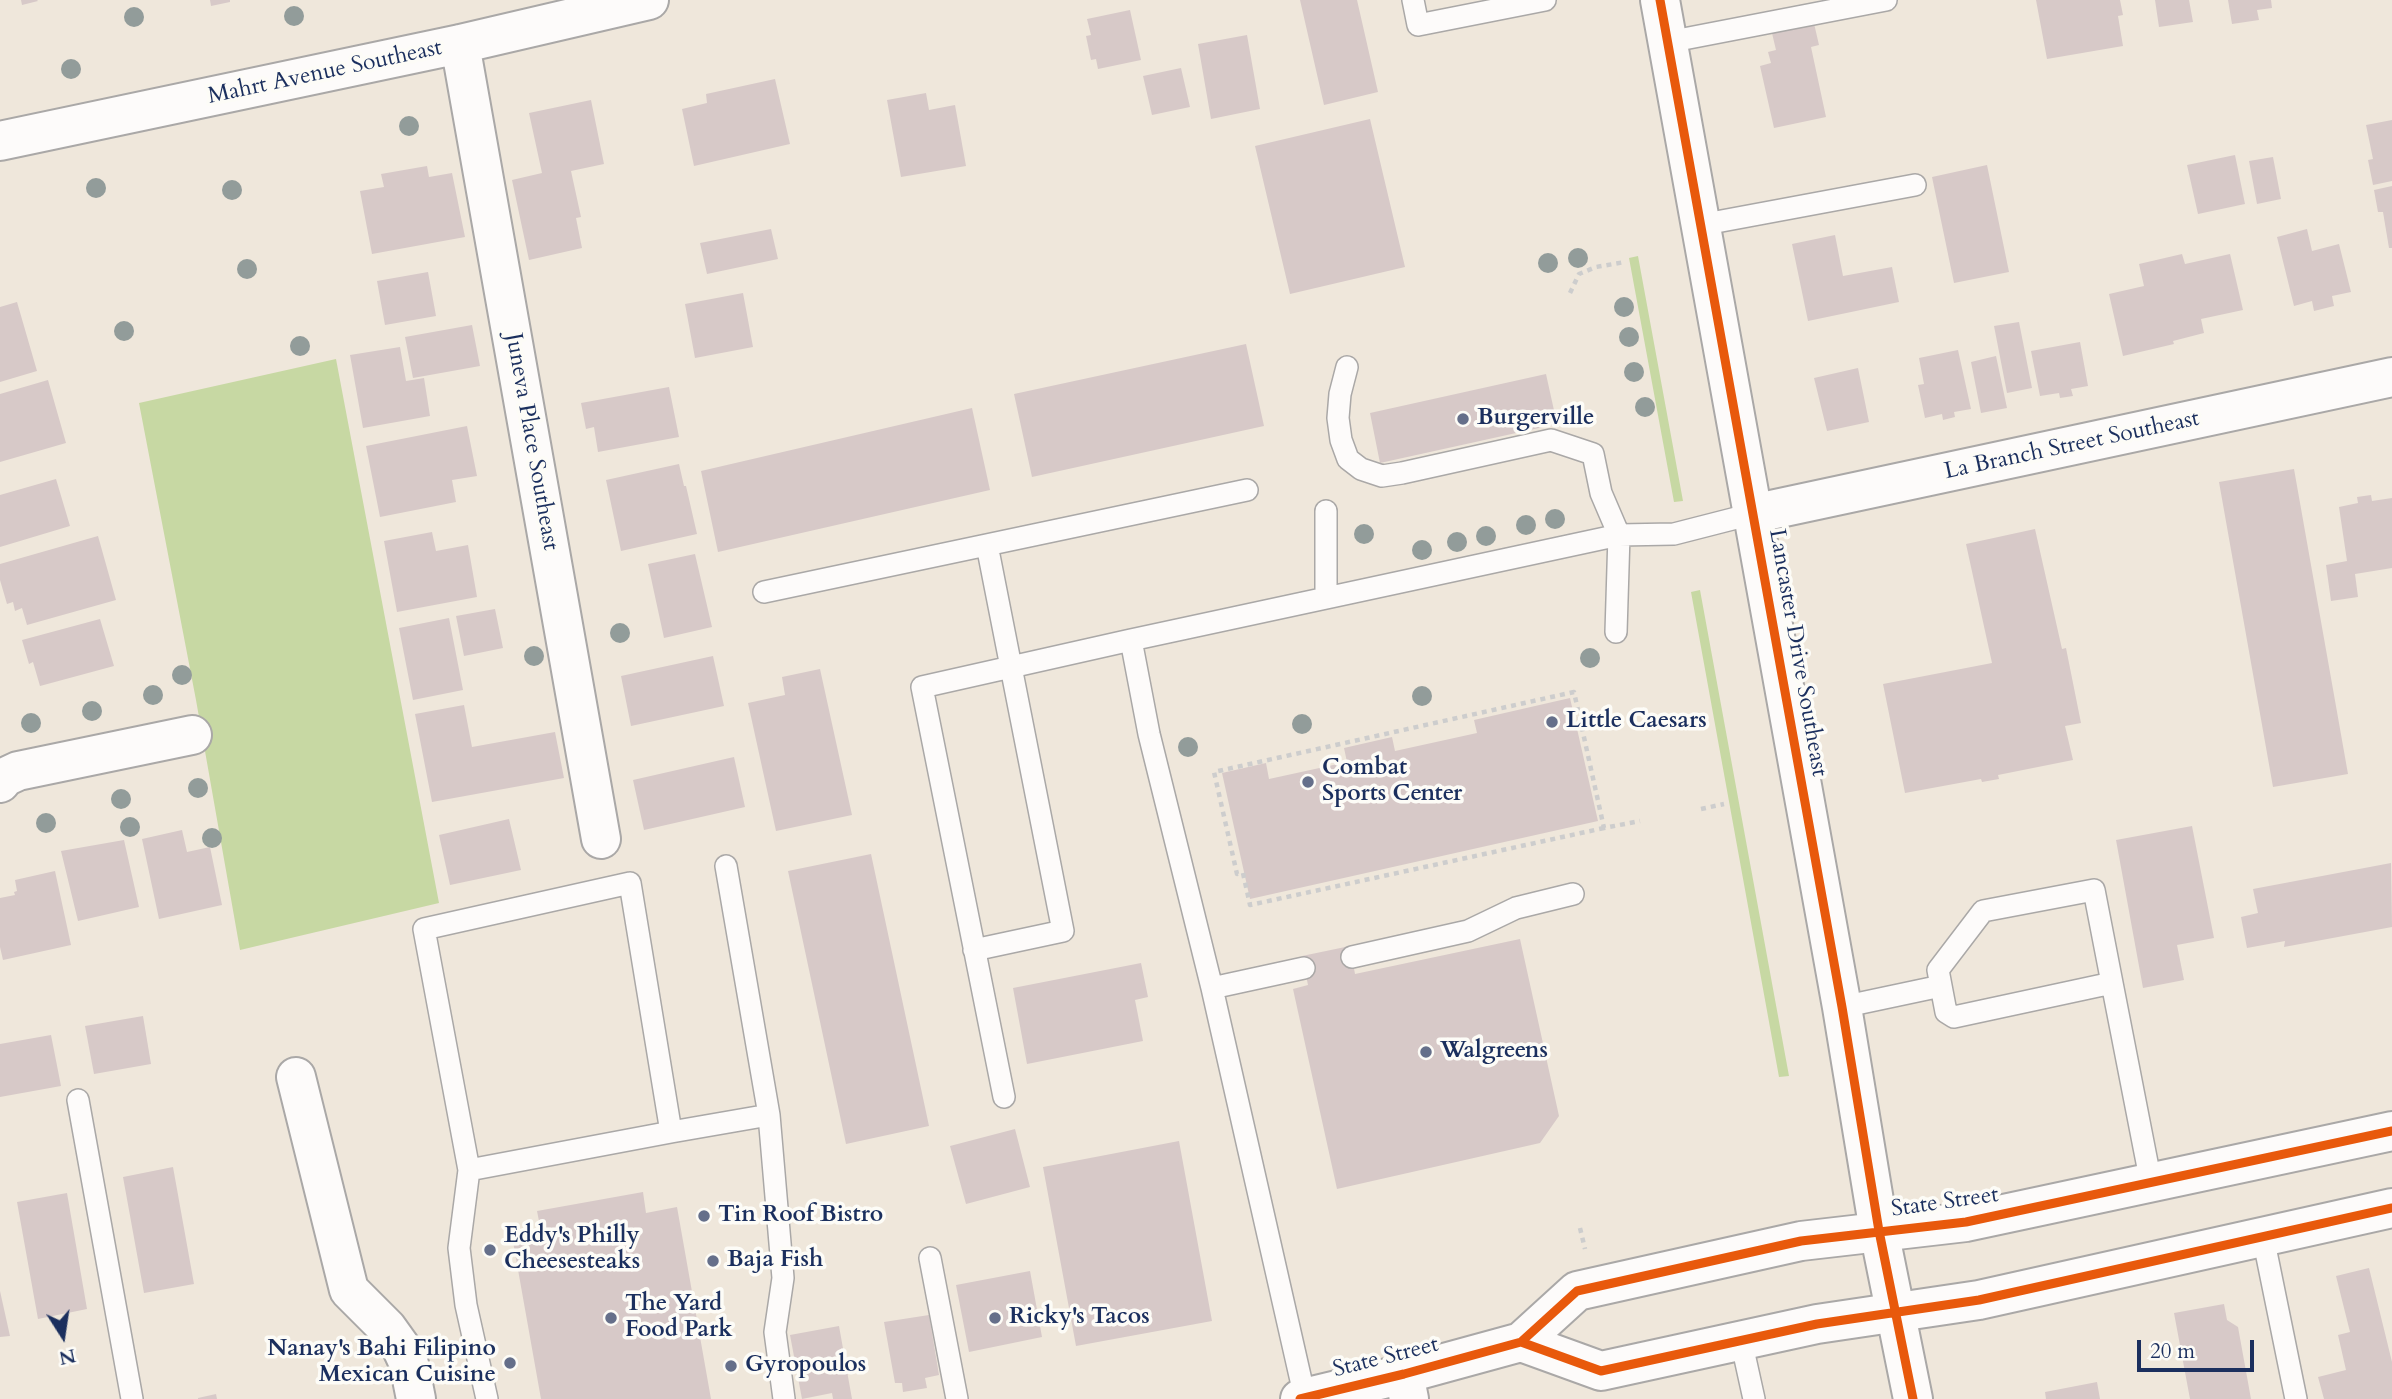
<!DOCTYPE html>
<html>
<head>
<meta charset="utf-8">
<style>
  body { margin:0 }
  #map { position:relative; width:2392px; height:1399px; overflow:hidden; background:#efe7db; font-family:Cardo,serif }
  canvas { display:block }
  .north { position:absolute; left:28px; top:1301px; width:70px; height:70px; -webkit-text-stroke:5px #fdfcf7; paint-order:stroke; rotate:168deg; font-size:19px; font-weight:700; line-height:28px; text-align:center; color:#1b2f5e }
  .north::after { content:''; display:block; margin:auto; width:24px; height:32px; background:#1b2f5e; clip-path:polygon(50% 0,100% 100%,50% 72%,0 100%) }
  .scale { position:absolute; left:2137px; top:1340px; width:117px; height:32px; box-sizing:border-box; border:4px solid #1b2f5e; border-top:0; padding-left:9px; font-size:21px; line-height:24px; white-space:nowrap; color:#1b2f5e; -webkit-text-stroke:5px #fdfcf7; paint-order:stroke }
</style>
</head>
<body>
<div id="map">
<canvas width="2392" height="1399"></canvas>
<div class="north">N</div>
<div class="scale">20 m</div>
</div>
<script>
const context = document.querySelector('canvas').getContext('2d');
context.lineJoin = 'round';
function fillPath(path, color) {
  context.fillStyle = color;
  context.fill(path, 'evenodd');
}
function shape(rows) {
  const path = new Path2D();
  for (const r of rows) {
    path.moveTo(r[0], r[1]);
    for (let i = 2; i < r.length; i += 2) path.lineTo(r[i], r[i + 1]);
  }
  return path;
}
function stroke(path, color, width, dash) {
  context.strokeStyle = color;
  context.lineWidth = width;
  context.lineCap = dash ? 'butt' : 'round';
  context.setLineDash(dash || []);
  context.stroke(path);
}
function write(font, color, halo, rows, align = 'center') {
  context.font = font + ' Cardo,serif';
  context.lineWidth = 7;
  context.setLineDash([]);
  context.textBaseline = 'middle';
  context.strokeStyle = halo;
  context.fillStyle = color;
  for (const [text, x, y, turn = 0] of rows) {
    context.save();
    context.translate(x, y);
    context.rotate((+turn || 0) * Math.PI / 180);
    context.textAlign = isNaN(turn) ? turn : align;
    if (halo) context.strokeText(text, 0, 0);
    context.fillText(text, 0, 0);
    context.restore();
  }
}
fillPath(shape([
  [1638,256,1683,501,1674,502,1629,258],
  [336,359,439,903,240,950,196,700,139,403],
  [1700,590,1789,1076,1779,1077,1691,592]
]), '#c7d8a3');
fillPath(shape([
  [21,0,37,0,38,1,22,5],
  [210,0,230,0,230,2,211,6],
  [1300,0,1357,0,1378,92,1324,105],
  [2036,0,2120,0,2123,15,2118,16,2123,46,2047,59],
  [2155,0,2189,0,2193,22,2159,27],
  [2228,0,2271,0,2272,8,2257,10,2259,20,2232,24],
  [1130,10,1141,60,1098,69,1096,59,1091,60,1086,36,1091,35,1087,19],
  [1813,19,1819,45,1811,47,1826,117,1774,128,1760,66,1771,63,1768,52,1776,50,1771,29],
  [1247,35,1260,109,1211,119,1198,44],
  [1181,68,1190,107,1152,115,1143,76],
  [775,79,790,144,694,166,682,109,707,103,706,94],
  [926,93,929,110,955,105,966,166,901,177,887,100],
  [591,100,604,164,571,171,581,217,576,218,582,248,529,260,512,180,542,173,529,113],
  [1370,119,1405,267,1290,294,1255,146],
  [2392,120,2392,181,2373,185,2368,160,2373,159,2366,125],
  [2235,155,2245,204,2198,214,2187,165],
  [2273,157,2281,199,2257,204,2249,161],
  [1987,165,2009,272,1954,283,1932,177],
  [427,166,429,177,452,173,465,237,372,254,360,191,384,187,381,174],
  [2392,186,2392,248,2389,248,2383,212,2378,212,2374,190],
  [771,229,778,259,707,274,700,243],
  [2307,229,2312,251,2339,244,2351,292,2332,296,2334,306,2314,311,2312,301,2294,306,2277,237],
  [1835,235,1843,276,1892,267,1899,302,1808,321,1792,244],
  [2182,254,2185,264,2230,254,2243,310,2201,319,2204,333,2173,341,2174,344,2123,356,2109,294,2144,286,2139,264],
  [428,272,436,316,385,325,377,281],
  [743,293,753,347,695,358,685,304],
  [17,302,37,371,0,382,0,307],
  [2019,322,2032,388,2007,393,1994,326],
  [472,325,480,366,413,378,405,337],
  [2080,342,2088,386,2071,389,2073,396,2060,398,2059,393,2040,396,2031,351],
  [1246,344,1264,426,1032,477,1014,394],
  [400,347,406,381,424,378,430,416,363,428,350,355],
  [1958,350,1971,409,1954,412,1955,417,1943,420,1942,414,1925,418,1918,385,1924,384,1919,358],
  [1996,356,2007,408,1981,413,1971,362],
  [1858,368,1869,422,1827,431,1814,378],
  [1546,374,1557,424,1380,463,1370,413],
  [48,380,66,443,0,462,0,394],
  [669,387,679,437,598,452,594,427,586,429,581,403],
  [972,408,990,490,718,552,701,471],
  [467,426,477,476,452,480,456,502,380,517,366,446],
  [679,464,684,486,686,486,697,534,621,551,606,480],
  [2294,469,2348,774,2273,787,2219,482],
  [56,479,70,526,0,547,0,495],
  [2371,495,2372,501,2392,498,2392,568,2355,574,2358,597,2331,601,2326,565,2347,561,2339,507,2358,503,2357,497],
  [2035,529,2062,649,2066,648,2081,723,2065,726,2073,760,1998,775,1999,779,1982,782,1981,779,1905,793,1883,684,1992,663,1966,544],
  [432,532,436,551,468,545,477,597,397,612,384,541],
  [98,536,116,600,27,625,22,608,15,611,13,602,7,604,0,580,0,564],
  [695,554,712,627,664,638,648,564],
  [495,609,503,648,464,656,456,616],
  [449,618,463,690,413,700,399,628],
  [100,619,114,666,40,686,33,662,29,664,22,640],
  [713,656,724,706,631,726,621,676],
  [820,669,852,815,776,831,748,703,785,695,782,677],
  [1570,698,1598,821,1250,899,1222,773,1266,763,1269,779,1347,762,1344,748,1392,737,1395,751,1477,733,1474,720],
  [464,705,472,747,555,732,564,778,432,802,415,714],
  [734,757,745,807,644,830,633,780],
  [509,819,521,870,450,885,439,835],
  [2192,826,2214,938,2177,945,2184,980,2143,988,2116,840],
  [182,830,187,852,210,847,222,905,159,919,142,839],
  [124,840,139,907,78,921,61,851],
  [871,854,929,1126,846,1144,788,871],
  [2391,863,2392,927,2284,947,2285,941,2247,948,2241,917,2258,913,2253,889],
  [55,871,71,945,3,960,0,947,0,898,15,895,14,892,17,891,15,880],
  [1520,939,1559,1116,1540,1143,1337,1189,1293,989,1308,985,1302,956,1350,946,1355,974],
  [1141,963,1148,997,1135,1000,1143,1041,1027,1064,1013,988],
  [143,1016,151,1064,94,1074,85,1026],
  [51,1035,61,1086,0,1097,0,1044],
  [1015,1129,1030,1187,966,1204,950,1146],
  [1179,1141,1212,1321,1076,1346,1043,1167],
  [173,1167,194,1284,144,1293,123,1177],
  [643,1192,646,1213,677,1207,711,1399,541,1399,512,1236,541,1231,537,1211],
  [67,1193,87,1309,38,1319,17,1202],
  [2369,1268,2392,1362,2392,1399,2324,1399,2318,1377,2346,1370,2338,1335,2350,1332,2336,1276],
  [1030,1271,1042,1337,969,1352,956,1285],
  [0,1291,10,1336,0,1337],
  [2224,1304,2227,1320,2238,1327,2251,1399,2190,1399,2174,1313],
  [929,1315,939,1375,925,1378,927,1388,903,1392,902,1383,895,1383,884,1322],
  [839,1326,852,1399,833,1399,832,1393,802,1399,790,1335],
  [2097,1382,2100,1399,2046,1399,2045,1392],
  [216,1394,217,1399,198,1399,198,1398]
]), '#d7c9c8');
const lane = shape([
  [1413,0,1418,25,1545,0],
  [1668,42,1886,0],
  [1700,225,1915,185],
  [1347,367,1340,394,1338,418,1341,440,1348,459,1361,469,1382,476,1402,473,1551,440,1593,454,1601,493,1619,535,1616,632],
  [1326,511,1326,597],
  [764,592,1247,490],
  [726,866,769,1115],
  [974,950,1063,931,987,545],
  [1352,957,1468,931,1516,908,1573,894],
  [2112,983,1954,1017,1946,1012,1938,970,1983,911,2094,890,2112,983,2151,1183],
  [1212,988,1304,968],
  [1842,1007,1941,986],
  [1004,1097,922,687,1131,640],
  [78,1100,132,1399],
  [671,1132,769,1115,783,1278,775,1332,784,1399],
  [469,1170,671,1132,630,883,424,929,469,1170,459,1248,466,1305,487,1399],
  [2263,1237,2296,1399],
  [930,1258,957,1399],
  [1741,1340,1754,1399],
  [1305,1398,1212,988,1149,734,1131,640,1619,535,1674,534,1752,514]
]);
const street = shape([
  [460,44,601,839],
  [0,141,460,44,649,0],
  [1752,514,2392,377],
  [0,783,5,777,18,771,192,735],
  [296,1077,349,1290,387,1328,402,1349,409,1364,416,1399],
  [1404,1374,1409,1399]
]);
const secondary = shape([
  [1521,1342,1601,1371,1817,1324,1979,1300,2392,1208],
  [1300,1399,1404,1374,1521,1342,1577,1291,1801,1241,1966,1222,2392,1131]
]);
const primary = shape([
  [1660,0,1842,1007,1879,1231,1913,1399]
]);
stroke(lane, '#aaa8a7', 24);
stroke(street, '#aaa8a7', 42);
stroke(secondary, '#aaa8a7', 42);
stroke(primary, '#aaa8a7', 42);
stroke(shape([
  [1570,293,1579,274,1596,267,1625,262],
  [1701,809,1724,804],
  [1604,828,1250,905,1243,873,1237,874,1214,772,1574,692,1604,828,1640,821],
  [1580,1228,1585,1249]
]), '#cdcdcd', 4.5, [5, 5]);
stroke(lane, '#fdfbfa', 21);
stroke(street, '#fdfbfa', 38);
stroke(secondary, '#fdfbfa', 38);
stroke(primary, '#fdfbfa', 38);
stroke(shape([
  [1660,0,1842,1007,1879,1231,1913,1399],
  [1521,1342,1601,1371,1817,1324,1979,1300,2392,1208],
  [1300,1399,1404,1374,1521,1342,1577,1291,1801,1241,1966,1222,2392,1131]
]), '#e8590c', 9);
context.fillStyle = '#929c9a';
for (const [x, y] of [
  [294,16],
  [134,17],
  [71,69],
  [409,126],
  [96,188],
  [232,190],
  [1578,258],
  [1548,263],
  [247,269],
  [1624,307],
  [124,331],
  [1629,337],
  [300,346],
  [1634,372],
  [1645,407],
  [1555,519],
  [1526,525],
  [1364,534],
  [1486,536],
  [1457,542],
  [1422,550],
  [620,633],
  [534,656],
  [1590,658],
  [182,675],
  [153,695],
  [1422,696],
  [92,711],
  [31,723],
  [1302,724],
  [1188,747],
  [198,788],
  [121,799],
  [46,823],
  [130,827],
  [212,838]
]) {
  context.beginPath();
  context.arc(x, y, 10, 0, 2 * Math.PI);
  context.fill();
}
for (const [x, y, r, color] of [
  [1463,419,7,"#656f8a"],
  [1552,722,7,"#656f8a"],
  [1308,782,7,"#656f8a"],
  [1426,1052,7,"#656f8a"],
  [704,1216,7,"#656f8a"],
  [490,1250,7,"#656f8a"],
  [713,1261,7,"#656f8a"],
  [611,1318,7,"#656f8a"],
  [995,1318,7,"#656f8a"],
  [510,1363,7,"#656f8a"],
  [731,1366,7,"#656f8a"]
]) {
  const dot = new Path2D();
  dot.arc(x, y, r, 0, 2 * Math.PI);
  context.fillStyle = color;
  context.fill(dot);
  stroke(dot, '#fdfcf7', 2.5);
}
write('23px', '#1b2f5e', '#fdfcf7', [
  ["Mahrt Avenue Southeast",325,73,-12],
  ["Juneva Place Southeast",531,442,80],
  ["La Branch Street Southeast",2072,446,-12],
  ["Lancaster Drive Southeast",1797,653,80],
  ["State Street",1945,1203,-8],
  ["State Street",1386,1358,-14]
]);
write('bold 23px', '#1b2f5e', '#fdfcf7', [
  ["Burgerville",1477,419],
  ["Little Caesars",1566,722],
  ["Combat",1322,769],
  ["Sports Center",1322,795],
  ["Walgreens",1440,1052],
  ["Tin Roof Bistro",718,1216],
  ["Eddy's Philly",504,1237],
  ["Cheesesteaks",504,1263],
  ["Baja Fish",727,1261],
  ["The Yard",625,1305],
  ["Food Park",625,1331],
  ["Ricky's Tacos",1009,1318],
  ["Nanay's Bahi Filipino",496,1350,"right"],
  ["Mexican Cuisine",496,1376,"right"],
  ["Gyropoulos",745,1366]
], 'left');
</script>
</body>
</html>
